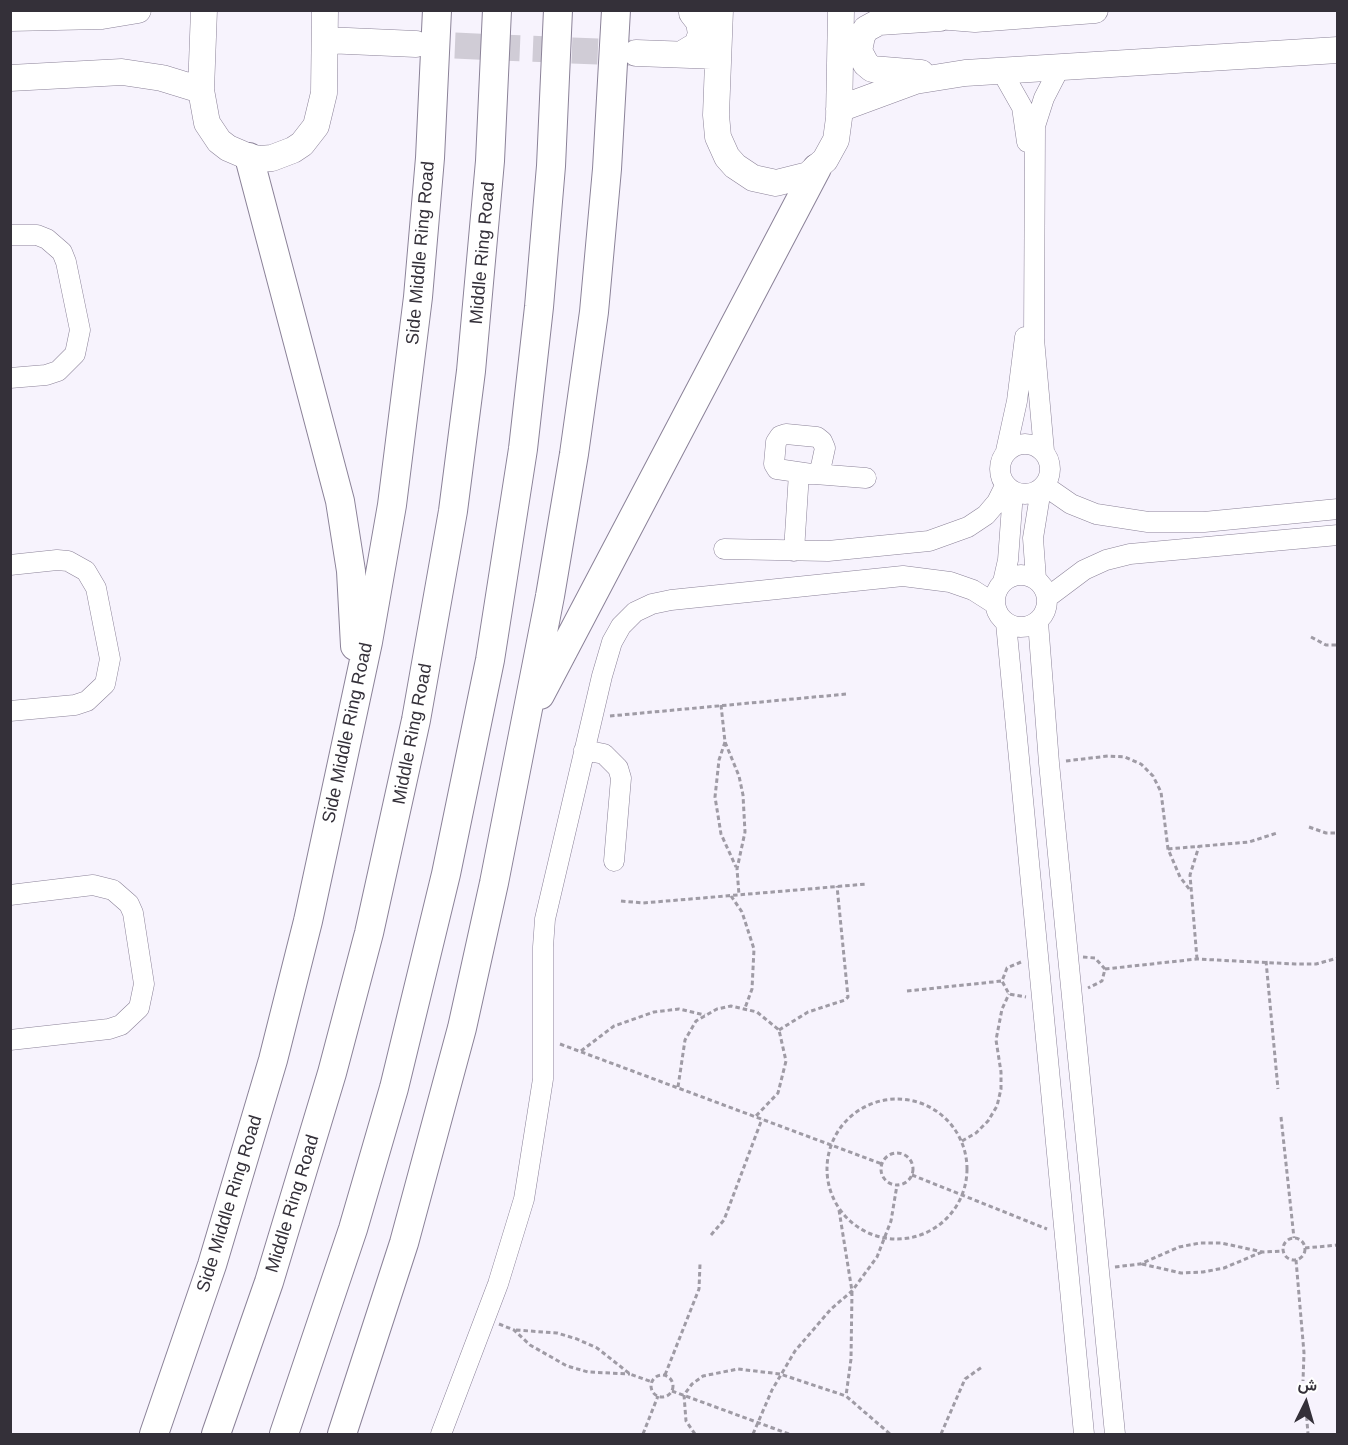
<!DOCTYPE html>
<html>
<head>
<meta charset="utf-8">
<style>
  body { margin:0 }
  #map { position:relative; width:1348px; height:1445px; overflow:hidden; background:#f7f3fd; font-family:Arial,Vazirmatn,sans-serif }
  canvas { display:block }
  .frame { position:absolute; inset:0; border:12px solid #343039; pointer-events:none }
  .north { position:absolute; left:1276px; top:1373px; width:60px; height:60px; -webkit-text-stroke:4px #fff; paint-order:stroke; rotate:5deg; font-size:16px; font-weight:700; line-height:24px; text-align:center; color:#343039 }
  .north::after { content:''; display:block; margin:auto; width:21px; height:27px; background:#343039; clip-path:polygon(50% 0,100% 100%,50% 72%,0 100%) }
</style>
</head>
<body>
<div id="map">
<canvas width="1348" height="1445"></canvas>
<div class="frame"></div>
<div class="north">ش</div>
</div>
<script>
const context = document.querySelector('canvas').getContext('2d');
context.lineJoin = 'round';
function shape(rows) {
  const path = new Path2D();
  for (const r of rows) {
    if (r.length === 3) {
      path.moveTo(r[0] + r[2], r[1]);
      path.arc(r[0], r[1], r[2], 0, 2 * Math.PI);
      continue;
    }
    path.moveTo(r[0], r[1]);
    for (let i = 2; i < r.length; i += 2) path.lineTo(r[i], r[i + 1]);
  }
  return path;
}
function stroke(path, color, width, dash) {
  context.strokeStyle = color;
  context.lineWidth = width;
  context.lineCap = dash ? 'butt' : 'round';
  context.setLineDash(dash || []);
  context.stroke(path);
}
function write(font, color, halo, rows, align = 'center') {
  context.font = font + ' Arial,sans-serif';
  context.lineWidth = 6;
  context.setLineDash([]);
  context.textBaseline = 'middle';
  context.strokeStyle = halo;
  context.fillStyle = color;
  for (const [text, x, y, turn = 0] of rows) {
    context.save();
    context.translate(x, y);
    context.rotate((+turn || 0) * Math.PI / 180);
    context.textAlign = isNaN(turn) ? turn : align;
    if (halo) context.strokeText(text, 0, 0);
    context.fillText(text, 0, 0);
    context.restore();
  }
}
stroke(shape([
  [416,44,635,53]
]), '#d0ccd6', 26, [26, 13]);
const minor = shape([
  [1001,70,1022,107,1027,142],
  [10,235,37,235,47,239,62,252,66,262,80,330,75,354,58,371,46,375,10,378],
  [786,434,817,437,822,441,825,448,820,471,811,474,777,469,774,464,776,442,780,436,786,434],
  [1025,469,25],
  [1006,451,1017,401,1025,337],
  [1044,451,1034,339,1035,126,1044,98,1060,67],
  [815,474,866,478],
  [1045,486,1071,504,1096,514,1148,522,1204,522,1338,509],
  [724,549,828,551,929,541,968,527,986,515,997,502,1005,486],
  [794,551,799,473],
  [10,565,57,560,68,561,86,571,96,588,110,659,105,684,87,701,75,705,10,711],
  [1021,601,26],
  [1036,579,1033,538,1041,489],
  [1003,582,1008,560,1013,492],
  [1048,597,1084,570,1106,560,1130,554,1338,535],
  [1038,622,1049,763,1115,1434],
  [1006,623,1084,1434],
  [584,750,604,754,618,768,621,778,614,861],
  [10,895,93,885,113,890,129,904,133,913,144,984,139,1008,121,1025,109,1029,10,1040],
  [441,1434,498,1284,524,1199,543,1079,543,947,545,919,602,676,612,642,621,626,635,612,652,604,671,600,903,576,950,582,973,590,995,604]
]);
const major = shape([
  [204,10,201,90,207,123,219,141,228,148,249,157,260,159,272,158,293,150,302,144,316,126,324,93,325,10],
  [720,10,716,115,718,137,727,157,735,166,753,178,776,183,808,175,825,160,836,140,839,118,841,10],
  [925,15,975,19,1095,10],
  [10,18,102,16,138,10],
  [325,40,416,44],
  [636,53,718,56],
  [682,54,697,45,701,34,699,22,692,13],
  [921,73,872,69,866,64,859,51,862,36,866,29,879,22,940,18],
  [10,78,122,72,162,78,201,90],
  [839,109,915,81,965,73,1338,50]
]);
const highway = shape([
  [249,157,340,501,351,571,355,646],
  [540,695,817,168],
  [154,1434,212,1265,273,1060,308,921,368,642,392,505,418,297,430,158,437,10],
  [216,1434,269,1282,332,1073,369,933,416,720,453,511,471,371,490,161,497,10],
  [284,1434,353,1229,394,1088,446,874,490,660,523,449,539,307,551,166,558,10],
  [342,1434,404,1243,462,1028,494,883,550,596,574,454,594,312,607,169,616,10]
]);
stroke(minor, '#8b8298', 21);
stroke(major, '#8b8298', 27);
stroke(highway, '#8b8298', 30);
stroke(shape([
  [1311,637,1326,645,1338,645],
  [721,705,725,742,739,776,743,795,745,832,737,869,739,895],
  [610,716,847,694],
  [725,742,719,760,715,797,721,834,736,867],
  [1066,761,1108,756,1125,757,1141,764,1153,776,1161,792,1168,849,1180,877,1190,890],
  [1309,827,1326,833,1338,833],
  [1168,849,1249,842,1277,833],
  [731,896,742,912,754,949,752,989,745,1008],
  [621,901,643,903,867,884],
  [1083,957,1095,958,1105,969,1102,981,1088,988],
  [1197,959,1190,875,1199,846],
  [1266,961,1278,1089],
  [1021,962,1007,968,1002,981,1009,994,1026,997],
  [1105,969,1197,959,1295,964,1316,964,1338,958],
  [907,991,1002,981],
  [779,1030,808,1012,845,1000,848,997,837,886],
  [560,1044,882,1164],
  [581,1051,614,1026,654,1012,679,1009,705,1015],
  [678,1087,685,1040,696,1021,717,1009,731,1006,757,1012,779,1030,786,1061,778,1093,755,1117],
  [897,1169,70],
  [1281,1117,1294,1238],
  [962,1141,976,1133,988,1121,997,1106,1001,1089,1001,1072,996,1040,1002,1009,1009,994],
  [897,1169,16],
  [912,1175,1047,1229],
  [839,1210,852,1291,851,1359,846,1396],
  [711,1235,724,1220,762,1119],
  [1294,1249,11],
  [1305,1248,1338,1245],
  [1296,1260,1304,1353,1303,1381],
  [1142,1264,1181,1273,1203,1272,1224,1268,1262,1252],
  [1115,1267,1140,1264,1179,1247,1200,1243,1221,1243,1263,1252,1283,1251],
  [499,1324,514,1330,530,1345,567,1366,588,1372,630,1374],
  [516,1330,557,1333,577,1339,597,1348,630,1374,652,1382],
  [665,1375,699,1289,700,1264],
  [662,1386,11],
  [672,1391,789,1434],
  [1306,1409,1308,1434],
  [643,1434,658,1396],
  [695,1434,686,1421,684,1395,692,1384,703,1376,738,1369,780,1374,846,1396,890,1434],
  [753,1434,772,1390,795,1351,831,1309,852,1291,877,1257,891,1221,897,1185],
  [941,1434,965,1379,982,1367]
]), '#9f9ba5', 3, [4.5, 3]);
stroke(minor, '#fff', 20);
stroke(major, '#fff', 26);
stroke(highway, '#fff', 28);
write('18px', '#343039', '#fff', [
  ["Side Middle Ring Road",421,253,-85],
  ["Middle Ring Road",483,253,-85],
  ["Side Middle Ring Road",348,733,-78],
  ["Middle Ring Road",413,734,-79],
  ["Side Middle Ring Road",230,1204,-73],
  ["Middle Ring Road",293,1204,-73]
]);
</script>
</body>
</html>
